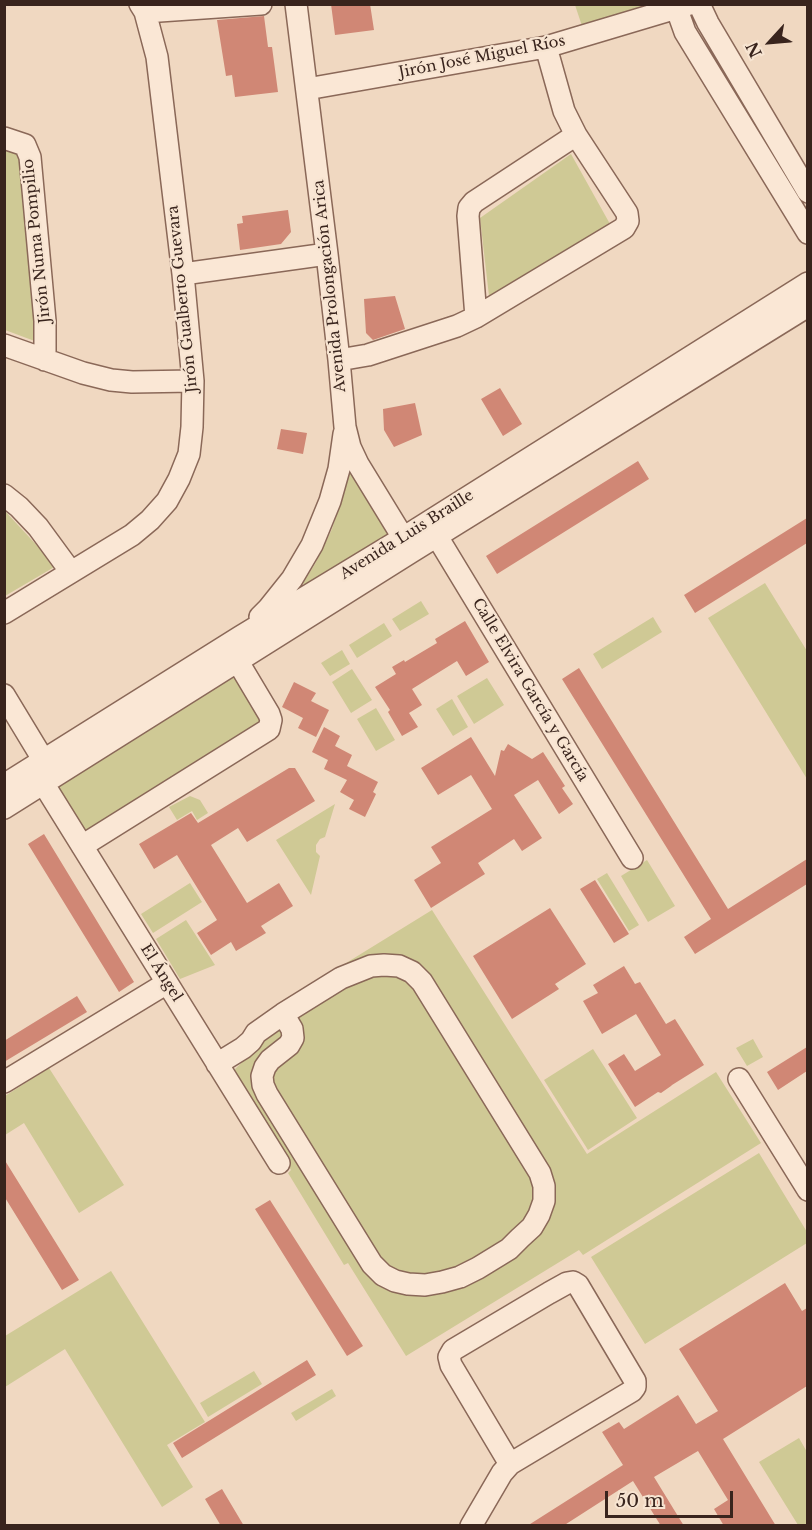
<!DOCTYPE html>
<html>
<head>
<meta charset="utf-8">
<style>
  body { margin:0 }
  #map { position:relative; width:812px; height:1530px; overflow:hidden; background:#f0d8c1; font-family:"Libre Baskerville",serif }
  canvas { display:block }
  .frame { position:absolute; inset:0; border:6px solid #39241d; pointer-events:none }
  .north { position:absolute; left:740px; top:12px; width:60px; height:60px; -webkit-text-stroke:4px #f7e4d1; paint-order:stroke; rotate:244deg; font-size:16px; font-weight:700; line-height:24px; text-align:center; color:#39241d }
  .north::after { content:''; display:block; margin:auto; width:21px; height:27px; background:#39241d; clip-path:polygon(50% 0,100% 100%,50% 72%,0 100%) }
  .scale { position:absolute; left:605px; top:1491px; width:128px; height:27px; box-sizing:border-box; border:3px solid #39241d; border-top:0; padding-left:8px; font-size:18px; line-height:21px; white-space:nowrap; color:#39241d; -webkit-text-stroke:4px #f7e4d1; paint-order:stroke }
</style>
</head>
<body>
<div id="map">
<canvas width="812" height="1530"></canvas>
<div class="frame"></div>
<div class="north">N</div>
<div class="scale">50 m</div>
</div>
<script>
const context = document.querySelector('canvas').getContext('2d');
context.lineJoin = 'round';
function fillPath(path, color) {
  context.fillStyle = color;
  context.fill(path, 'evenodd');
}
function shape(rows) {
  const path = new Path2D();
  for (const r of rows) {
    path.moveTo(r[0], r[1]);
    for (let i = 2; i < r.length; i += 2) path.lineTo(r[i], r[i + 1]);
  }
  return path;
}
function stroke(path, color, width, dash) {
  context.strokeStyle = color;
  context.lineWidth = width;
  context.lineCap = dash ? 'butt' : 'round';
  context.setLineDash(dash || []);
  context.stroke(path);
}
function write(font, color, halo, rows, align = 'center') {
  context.font = font + ' "Libre Baskerville",serif';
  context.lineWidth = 4.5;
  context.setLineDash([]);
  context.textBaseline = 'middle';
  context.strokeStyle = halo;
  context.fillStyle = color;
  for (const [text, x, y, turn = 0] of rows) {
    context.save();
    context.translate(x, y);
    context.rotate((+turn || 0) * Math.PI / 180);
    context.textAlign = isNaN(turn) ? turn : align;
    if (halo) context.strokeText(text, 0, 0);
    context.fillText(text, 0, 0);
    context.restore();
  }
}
fillPath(shape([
  [659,4,583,29,575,5],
  [4,145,20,148,40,343,5,330],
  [571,154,610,224,493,300,489,296,480,218],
  [351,469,391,536,305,586,303,583,315,564,332,529],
  [4,510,56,566,5,596,4,596],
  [765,583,807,651,807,779,708,618],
  [421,601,429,614,400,631,392,619],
  [653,617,662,632,602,669,593,654],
  [384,623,392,636,357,658,349,645],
  [342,650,350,664,330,676,321,663],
  [352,669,372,700,351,713,332,682],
  [235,676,263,721,86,832,57,790,58,782,230,677],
  [487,678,504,705,474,724,457,696],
  [452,699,468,727,453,736,436,709],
  [376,708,395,740,376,751,357,719],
  [190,796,200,800,208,813,197,820,192,811,177,820,169,807],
  [335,804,325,837,320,839,316,845,316,852,320,856,311,895,276,840],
  [647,860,675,906,648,922,621,876],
  [607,873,639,925,629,931,597,879],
  [190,883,202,902,153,933,141,914],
  [432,910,587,1154,716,1072,761,1143,583,1255,579,1250,406,1356,348,1263,344,1265,288,1173,291,1170,233,1075,235,1069,255,1050,265,1031,257,1018],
  [186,920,215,965,180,979,156,939],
  [753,1039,763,1057,747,1066,736,1048],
  [593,1049,637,1118,588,1150,544,1080],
  [49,1068,124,1185,79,1213,24,1123,5,1135,5,1096],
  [759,1153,807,1232,807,1243,645,1344,591,1257],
  [111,1271,205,1422,167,1445,193,1487,162,1507,65,1349,5,1387,5,1336],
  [254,1371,262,1384,208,1417,200,1403],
  [332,1389,336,1396,296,1421,291,1413],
  [799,1438,807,1452,807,1525,798,1525,759,1462]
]), '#cfc995');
fillPath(shape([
  [331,4,370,4,374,30,335,35],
  [264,16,268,47,272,47,278,92,235,97,232,75,226,76,217,20],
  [288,210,291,232,281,244,240,250,237,224,243,223,242,216],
  [395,296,405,329,373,340,366,333,364,299],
  [500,388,522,424,503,436,481,399],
  [415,403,422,435,394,447,384,430,383,409],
  [281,429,307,433,303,454,277,449],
  [638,461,649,479,497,574,486,556],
  [807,518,807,543,695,613,684,595],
  [465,621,489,662,466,676,457,661,412,689,422,705,409,713,418,727,402,736,388,712,390,710,375,687,396,674,392,667,404,660,405,662,437,643,435,639],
  [579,668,728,909,807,859,807,884,695,954,684,937,711,919,562,679],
  [294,682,316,693,311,701,329,710,316,737,298,728,303,718,282,707],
  [324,727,340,736,335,746,352,755,347,766,378,782,373,792,376,794,365,817,349,809,354,800,340,792,347,780,324,769,328,760,312,752],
  [471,737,495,776,501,750,504,751,508,744,532,759,543,752,565,786,562,788,573,804,559,814,538,780,514,795,542,838,522,851,514,839,478,863,485,874,431,908,414,880,441,863,431,847,492,809,471,775,438,795,421,768],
  [289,768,295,768,315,801,247,842,238,828,211,845,247,903,279,883,293,906,261,926,266,933,236,951,231,942,211,955,197,933,217,920,177,855,154,869,139,844,191,813,198,823],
  [44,834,134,982,119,992,28,844],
  [595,880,629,934,614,943,580,889],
  [550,908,586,964,555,984,559,989,512,1019,473,956],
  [624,966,635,984,640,982,666,1024,675,1019,704,1065,672,1085,671,1086,661,1093,658,1092,635,1107,608,1064,624,1054,635,1071,661,1055,636,1014,602,1034,583,1001,598,993,593,985],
  [77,996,87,1012,4,1062,4,1041],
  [807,1047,807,1071,778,1090,767,1072],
  [4,1159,79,1280,62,1290,4,1196],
  [270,1200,363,1346,347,1356,255,1209],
  [785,1283,802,1311,807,1308,807,1386,723,1439,776,1526,724,1526,714,1509,728,1500,698,1451,654,1477,684,1526,661,1526,633,1481,563,1526,527,1526,623,1465,602,1432,619,1422,624,1429,678,1395,696,1424,718,1411,679,1349],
  [307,1360,316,1375,182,1458,173,1443],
  [222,1489,244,1526,221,1526,205,1499]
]), '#d08775');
const minor = shape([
  [296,4,327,254,339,360,345,427,350,447,358,464,410,549],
  [675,4,685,32,808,233],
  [699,4,708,23,808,192],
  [145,12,261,4],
  [307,89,546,47,690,4],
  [4,138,25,145,30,157,45,321,45,360],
  [183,274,327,254],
  [476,317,468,216,469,208,474,202,576,135],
  [4,345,83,373,111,380,132,382,193,381],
  [339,360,368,355,457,326,476,317,624,228,628,221,627,213,576,135,564,111,546,47],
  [4,495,19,507,38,527,71,572],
  [430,525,632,858],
  [4,613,132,535,150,520,167,501,179,479,189,454,192,427,193,381,183,274,157,57,145,12,140,4],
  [260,617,268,609,292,579,312,545,330,501,339,469,344,434],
  [4,695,44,761,43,783,279,1163],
  [4,785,240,637,403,538,808,283],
  [4,808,411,552,808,306],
  [82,846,269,729,271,720,269,714,238,662],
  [384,965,399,966,412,972,422,982,540,1173,544,1186,544,1201,539,1215,532,1227,520,1238,509,1249,478,1268,460,1277,442,1282,425,1285,408,1284,395,1281,383,1275,372,1264,267,1094,263,1085,262,1076,265,1067,270,1060,289,1045,293,1038,292,1029,283,1014,341,978,371,966,384,965],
  [217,1064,243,1048,251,1041,256,1033,283,1014],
  [739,1079,808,1190],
  [4,1082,167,983],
  [471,1526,502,1473,510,1464,632,1391,635,1387,635,1381,578,1285,573,1282,567,1283,549,1293,453,1350,449,1357,451,1365,510,1464]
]);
stroke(minor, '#8a6858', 24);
stroke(minor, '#fae7d5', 21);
write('15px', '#39241d', '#f7e4d1', [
  ["Jirón José Miguel Ríos",482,57,-11],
  ["Jirón Numa Pompilio",37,241,-96],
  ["Avenida Prolongación Arica",330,286,-96],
  ["Jirón Gualberto Guevara",183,299,-96],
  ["Avenida Luis Braille",407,535,-32],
  ["Calle Elvira García y García",530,690,59],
  ["El Ángel",161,973,58]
]);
</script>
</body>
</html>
